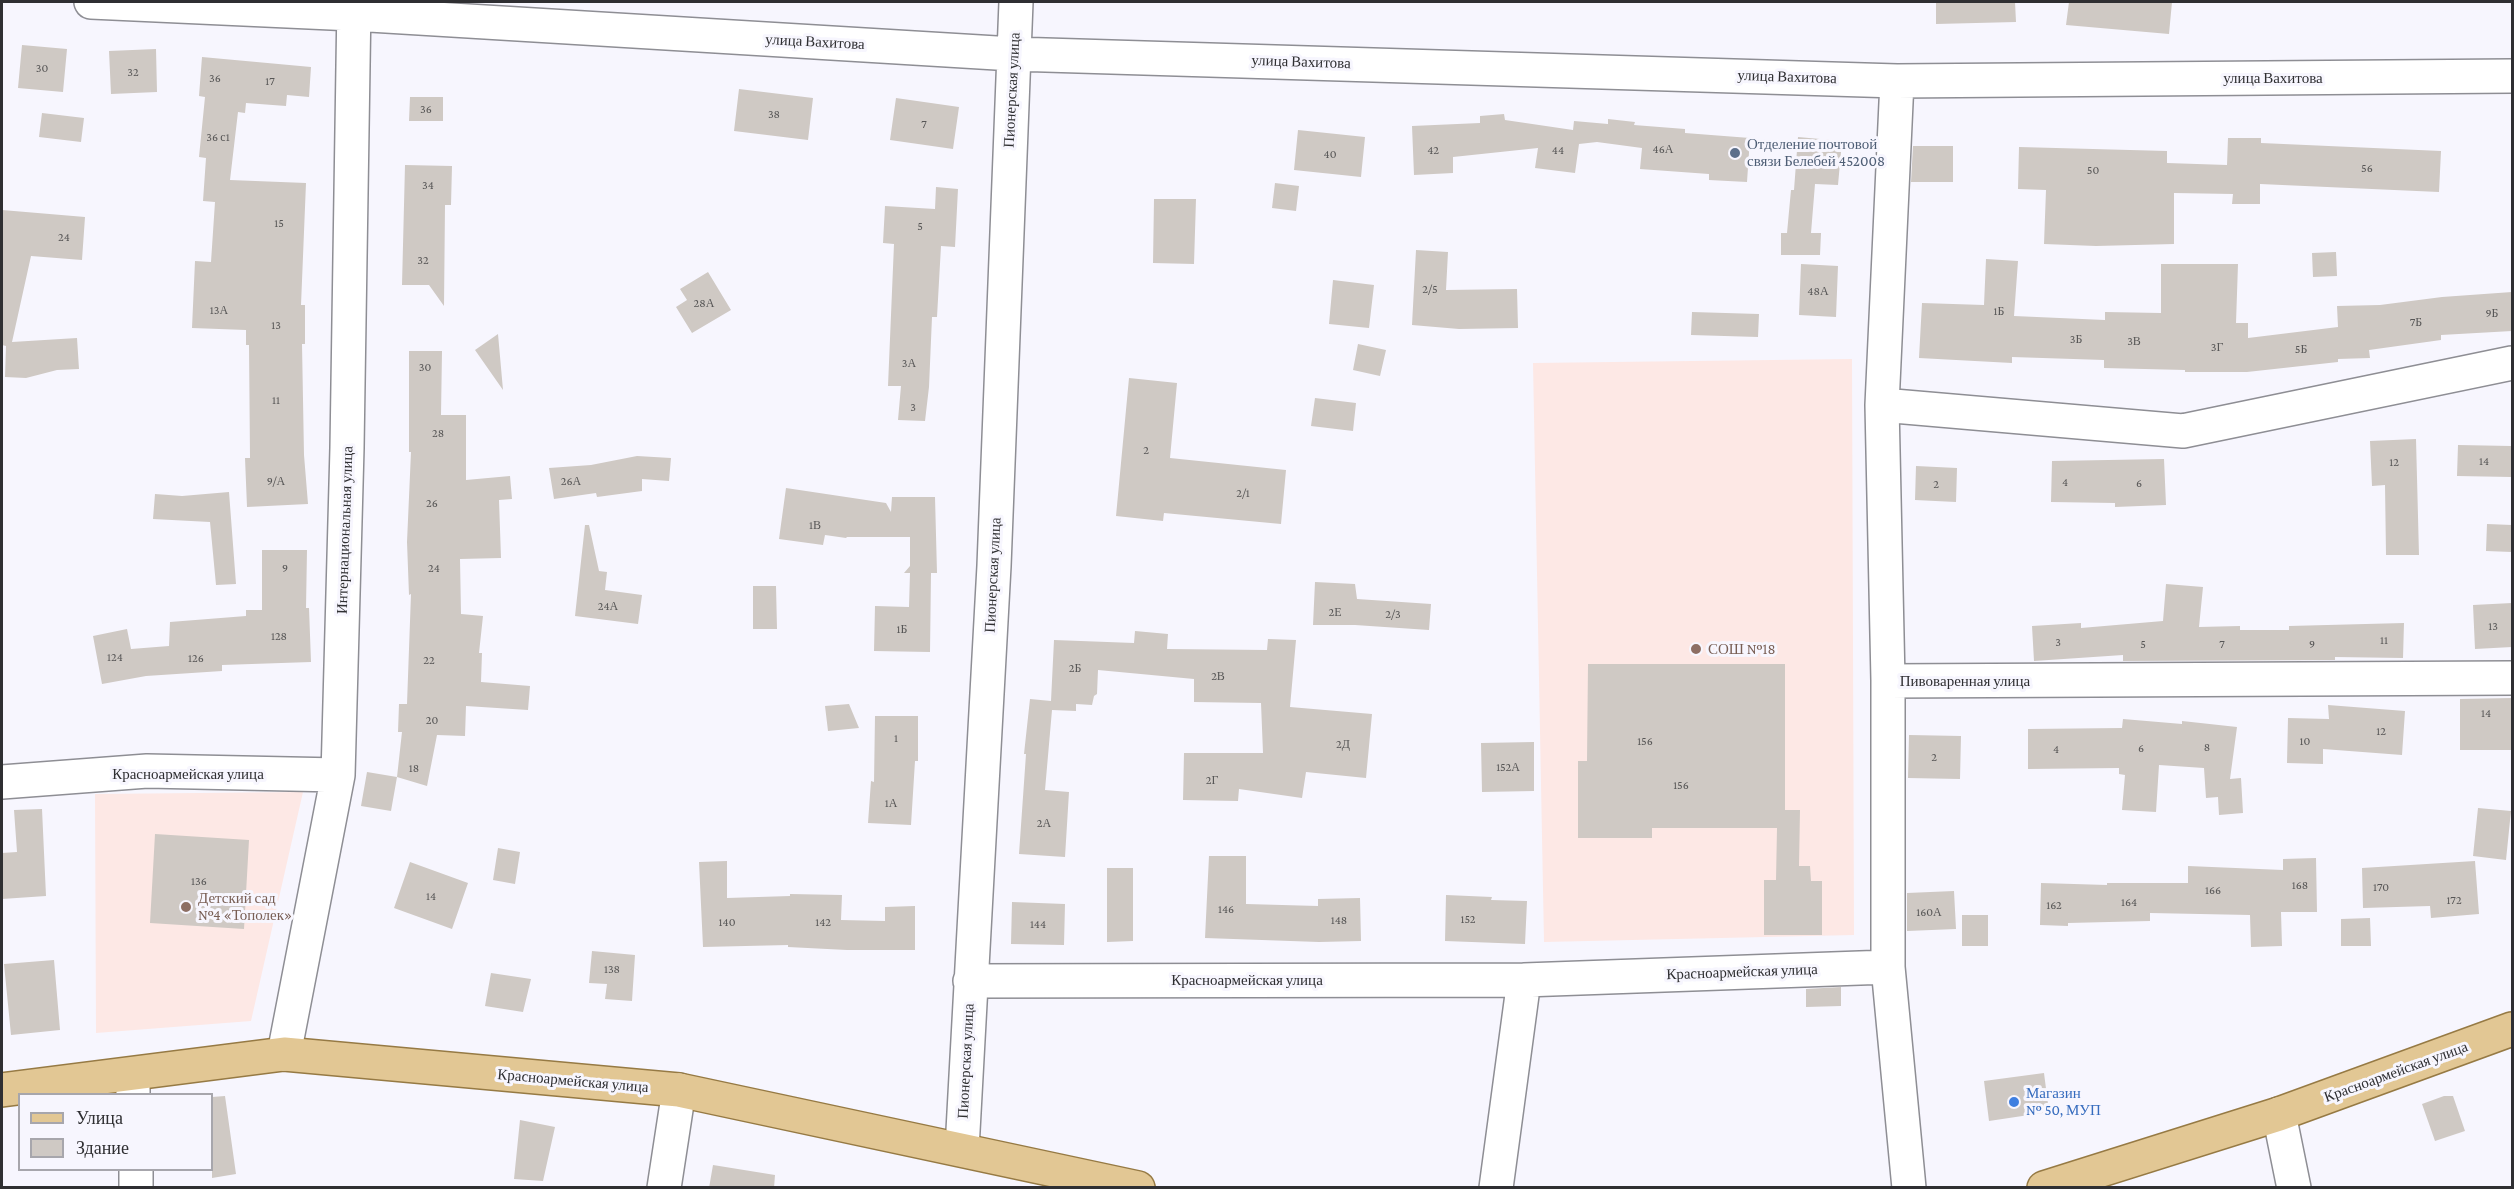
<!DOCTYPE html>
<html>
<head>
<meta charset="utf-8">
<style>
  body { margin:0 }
  #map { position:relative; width:2514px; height:1189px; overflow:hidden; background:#f7f6fe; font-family:"Crimson Pro",serif }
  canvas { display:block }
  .frame { position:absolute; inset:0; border:3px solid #2f2f32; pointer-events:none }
  .legend { position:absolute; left:18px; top:1093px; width:195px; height:78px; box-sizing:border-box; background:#f7f6fe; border:2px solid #a7a6ac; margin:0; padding:8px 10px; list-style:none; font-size:18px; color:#2f2f32 }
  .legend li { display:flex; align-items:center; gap:12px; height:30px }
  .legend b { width:30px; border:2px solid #a7a6ac }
</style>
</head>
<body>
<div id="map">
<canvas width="2514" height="1189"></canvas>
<div class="frame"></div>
<ul class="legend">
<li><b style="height:8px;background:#e2c794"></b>Улица</li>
<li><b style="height:16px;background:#cfc9c4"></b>Здание</li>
</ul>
</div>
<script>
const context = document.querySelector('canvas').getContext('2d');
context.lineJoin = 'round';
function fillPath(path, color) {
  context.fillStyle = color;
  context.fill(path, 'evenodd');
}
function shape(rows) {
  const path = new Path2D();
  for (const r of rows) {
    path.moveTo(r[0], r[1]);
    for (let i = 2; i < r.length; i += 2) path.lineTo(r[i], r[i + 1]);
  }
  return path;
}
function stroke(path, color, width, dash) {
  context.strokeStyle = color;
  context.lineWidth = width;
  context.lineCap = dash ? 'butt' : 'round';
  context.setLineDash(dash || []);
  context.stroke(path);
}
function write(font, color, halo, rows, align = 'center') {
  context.font = font + ' "Crimson Pro",serif';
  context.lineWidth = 6;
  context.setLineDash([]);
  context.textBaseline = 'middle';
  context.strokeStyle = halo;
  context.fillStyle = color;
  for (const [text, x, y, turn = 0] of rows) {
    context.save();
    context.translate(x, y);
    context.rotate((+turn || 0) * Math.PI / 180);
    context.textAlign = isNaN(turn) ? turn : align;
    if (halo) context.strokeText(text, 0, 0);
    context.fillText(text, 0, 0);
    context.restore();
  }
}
fillPath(shape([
  [1852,359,1854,935,1544,942,1533,363],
  [303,792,251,1021,96,1033,95,794]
]), '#fde8e5');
fillPath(shape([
  [1936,2,2015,2,2016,22,1936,24],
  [2069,2,2172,2,2169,34,2066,25],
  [22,45,67,49,63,92,18,88],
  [156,49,157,92,111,94,109,51],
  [202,57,311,67,309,97,287,95,286,106,246,103,245,113,238,112,230,180,306,183,301,305,305,305,305,344,302,344,304,455,308,504,247,507,245,458,250,458,249,345,246,345,246,330,192,328,195,261,211,262,215,202,203,201,206,158,199,157,205,97,199,96],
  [739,89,813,98,808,140,734,131],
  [410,97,443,97,443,121,409,121],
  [896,98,959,107,953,149,890,140],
  [42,113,84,118,81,142,39,137],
  [1504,114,1505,120,1573,130,1574,121,1608,124,1608,119,1635,122,1634,125,1685,129,1685,133,1750,138,1747,182,1709,180,1709,174,1640,169,1642,148,1597,142,1579,144,1575,173,1535,168,1538,148,1453,157,1453,173,1414,175,1412,126,1480,123,1480,116],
  [1298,130,1365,137,1361,177,1294,170],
  [1798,137,1842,141,1838,185,1815,184,1811,233,1821,233,1820,255,1781,255,1781,233,1787,233,1791,190,1794,190],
  [2228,138,2261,138,2261,143,2441,151,2439,192,2260,184,2260,204,2232,204,2233,194,2174,193,2174,244,2096,246,2044,244,2046,190,2018,189,2019,147,2167,151,2167,163,2227,165],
  [1913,146,1953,146,1953,182,1911,182],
  [405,165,452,166,451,205,445,205,444,306,429,285,402,285],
  [1275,183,1299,186,1296,211,1272,208],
  [936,187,958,189,955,247,941,246,937,317,932,317,929,387,925,421,898,420,901,386,888,386,894,244,883,243,885,206,935,209],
  [1154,199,1196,199,1194,264,1153,263],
  [2,210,85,217,82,260,31,256,12,342,77,338,79,369,57,370,26,378,5,377,6,346,2,345],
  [1416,250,1448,252,1446,290,1517,289,1518,328,1459,329,1412,325],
  [2336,252,2337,276,2313,277,2312,253],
  [1986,259,2018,261,2014,316,2105,320,2105,312,2161,313,2161,264,2238,264,2236,323,2248,323,2248,338,2338,327,2337,306,2380,305,2442,297,2512,292,2512,331,2441,335,2441,340,2369,350,2370,358,2338,359,2338,362,2247,372,2185,372,2185,370,2104,368,2104,360,2012,357,2012,363,1919,358,1922,303,1984,305],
  [1801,264,1838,266,1836,317,1799,315],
  [708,272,731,310,692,333,676,307,687,300,680,289],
  [1333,280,1374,285,1369,328,1329,324],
  [1692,312,1759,314,1758,337,1691,335],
  [498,334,503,390,475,350],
  [1358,344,1386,350,1380,376,1353,370],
  [409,351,442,351,441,415,466,415,466,480,510,476,512,499,499,500,501,558,460,559,461,614,483,616,479,653,482,653,481,682,530,686,528,710,466,706,465,736,437,735,427,786,397,777,402,732,398,732,399,704,407,704,411,594,409,595,407,542,411,452,409,452],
  [1129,378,1177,383,1170,458,1286,470,1281,524,1164,513,1163,521,1116,516],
  [1315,398,1356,403,1353,431,1311,426],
  [2416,439,2419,555,2386,555,2385,485,2372,486,2370,441],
  [2458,445,2511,446,2511,477,2457,476],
  [637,456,671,458,669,481,642,479,642,491,597,497,596,493,554,499,549,468,591,465],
  [2164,459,2166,505,2115,507,2115,503,2051,502,2052,461],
  [1916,466,1957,468,1956,502,1915,500],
  [786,488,886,503,891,512,892,497,935,497,937,573,931,573,930,652,874,651,875,606,909,607,910,573,904,573,910,566,910,537,847,537,846,538,825,535,823,545,779,539],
  [229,492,236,584,216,585,210,522,153,519,155,494,182,496],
  [2487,524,2512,525,2512,552,2486,551],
  [585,525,589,525,599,571,607,572,605,590,642,595,638,624,575,616],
  [262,550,307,550,306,608,309,608,311,662,222,665,222,671,146,676,102,684,93,636,127,629,131,649,169,646,170,622,246,616,246,610,262,610],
  [1315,582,1355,584,1357,599,1431,604,1429,630,1355,625,1313,625],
  [2166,584,2203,587,2199,627,2240,626,2240,630,2289,630,2289,626,2404,623,2403,658,2335,657,2335,660,2123,661,2123,655,2034,661,2032,626,2081,623,2081,628,2163,621],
  [753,586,776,586,777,629,753,629],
  [2512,603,2512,647,2475,649,2473,605],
  [1135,631,1168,634,1167,649,1267,650,1268,639,1296,640,1290,707,1372,714,1366,778,1306,772,1302,798,1239,789,1238,801,1183,800,1184,753,1263,753,1261,703,1194,702,1194,679,1098,670,1097,694,1094,696,1092,705,1076,704,1076,711,1052,710,1045,790,1069,792,1065,857,1019,854,1026,754,1024,754,1030,699,1051,701,1054,640,1134,643],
  [1588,664,1785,664,1785,810,1800,810,1799,866,1810,866,1811,881,1822,881,1822,935,1764,935,1764,880,1776,880,1777,828,1652,828,1652,838,1578,838,1578,761,1587,761],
  [2512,698,2512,750,2460,750,2460,699],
  [849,704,859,728,828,731,825,706],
  [2328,705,2405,711,2402,755,2323,749,2323,764,2287,763,2288,718,2329,719],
  [875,716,918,716,918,761,915,761,911,825,868,823,871,781,874,782],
  [2123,719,2182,724,2182,721,2237,727,2230,779,2241,778,2243,813,2219,815,2218,797,2206,798,2204,768,2159,765,2156,812,2122,810,2125,775,2119,774,2119,768,2028,769,2028,729,2122,728],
  [1909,735,1961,736,1960,779,1908,778],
  [1534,742,1534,791,1482,792,1481,743],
  [367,772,397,777,391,811,361,806],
  [2478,808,2511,811,2506,860,2473,856],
  [42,809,46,896,2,899,2,853,17,852,14,810],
  [155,834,249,840,244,929,150,923],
  [498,848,520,852,515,884,493,880],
  [1209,856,1246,856,1246,904,1318,906,1318,899,1360,898,1361,941,1319,942,1205,938],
  [2316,858,2317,912,2281,912,2282,946,2251,947,2250,915,2150,913,2150,921,2068,923,2068,926,2040,925,2041,883,2107,885,2107,883,2188,883,2188,866,2283,870,2283,859],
  [727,861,727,898,790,896,790,894,842,895,841,920,885,921,885,907,915,906,915,950,847,950,788,947,788,945,703,947,699,862],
  [2475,861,2479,914,2431,918,2430,906,2363,908,2362,868],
  [410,862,468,883,452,929,394,908],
  [1107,868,1133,868,1133,941,1107,942],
  [1954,891,1956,929,1907,931,1907,893],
  [1446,895,1492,897,1491,900,1527,901,1525,944,1445,941],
  [1012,902,1065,904,1064,945,1011,944],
  [1962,915,1988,915,1988,946,1962,946],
  [2370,918,2371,946,2341,946,2341,919],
  [592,951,635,955,632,1001,605,999,607,984,589,983],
  [54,960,60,1030,11,1035,4,964],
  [491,973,531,979,523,1012,485,1006],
  [1841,987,1841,1006,1806,1007,1806,989],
  [2044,1073,2049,1112,1989,1121,1984,1081],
  [225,1096,236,1174,212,1178,212,1097],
  [2444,1096,2453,1096,2465,1131,2435,1141,2422,1104],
  [520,1120,555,1127,543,1181,514,1179],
  [713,1165,775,1175,774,1188,709,1188]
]), '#cfc9c4');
const minor = shape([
  [91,2,353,14,1013,54,1897,81,2512,76],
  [1882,405,2183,431,2512,363],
  [1888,681,1882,405,1897,81],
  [2,782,147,771,338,775],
  [1524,980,1888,967],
  [970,981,1524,980,1496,1188],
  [284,1054,338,775,347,448,354,2],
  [133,1075,133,1094],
  [2279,1114,2294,1188],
  [962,1149,994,566,1016,2],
  [136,1170,136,1188],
  [664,1188,679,1090],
  [1909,1188,1888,967,1888,681,2512,678]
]);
const major = shape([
  [2,1090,284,1054,679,1090,1138,1188],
  [2044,1188,2279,1114,2512,1029]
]);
stroke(minor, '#8e8e94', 36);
stroke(major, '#967a44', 36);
stroke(minor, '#fff', 33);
stroke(major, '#e2c794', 33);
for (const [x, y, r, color] of [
  [1735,153,6,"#5c6f8a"],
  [1696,649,6,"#8d6e63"],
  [186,907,6,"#8d6e63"],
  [2014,1102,6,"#3f7fe0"]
]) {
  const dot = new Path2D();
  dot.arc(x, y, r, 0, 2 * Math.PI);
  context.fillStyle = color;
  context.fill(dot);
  stroke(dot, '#f7f6fe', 2);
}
write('12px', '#575656', null, [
  ["30",42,68],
  ["32",133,72],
  ["36",215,78],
  ["17",270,81],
  ["36",426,109],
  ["38",774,114],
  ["7",924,124],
  ["36 с1",218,137],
  ["46А",1663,149],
  ["42",1433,150],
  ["44",1558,150],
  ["40",1330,154],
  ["56",2367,168],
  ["50",2093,170],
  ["34",428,185],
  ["15",279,223],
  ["5",920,226],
  ["24",64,237],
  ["32",423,260],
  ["2/5",1430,289],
  ["48А",1818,291],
  ["28А",704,303],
  ["13А",219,310],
  ["1Б",1999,311],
  ["9Б",2492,313],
  ["7Б",2416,322],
  ["13",276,325],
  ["3Б",2076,339],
  ["3В",2134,341],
  ["3Г",2217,347],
  ["5Б",2301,349],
  ["3А",909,363],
  ["30",425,367],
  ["11",276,400],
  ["3",913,407],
  ["28",438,433],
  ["2",1146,450],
  ["14",2484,461],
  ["12",2394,462],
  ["9/А",276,481],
  ["26А",571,481],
  ["4",2065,482],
  ["6",2139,483],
  ["2",1936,484],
  ["2/1",1243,493],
  ["26",432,503],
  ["1В",815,525],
  ["9",285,568],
  ["24",434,568],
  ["24А",608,606],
  ["2Е",1335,612],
  ["2/3",1393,614],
  ["13",2493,626],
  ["1Б",902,629],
  ["128",279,636],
  ["11",2384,640],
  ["3",2058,642],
  ["5",2143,644],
  ["7",2222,644],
  ["9",2312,644],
  ["124",115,657],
  ["126",196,658],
  ["22",429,660],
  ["2Б",1075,668],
  ["2В",1218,676],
  ["14",2486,713],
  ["20",432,720],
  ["12",2381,731],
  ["1",896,738],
  ["156",1645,741],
  ["10",2305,741],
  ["2Д",1343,744],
  ["8",2207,747],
  ["6",2141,748],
  ["4",2056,749],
  ["2",1934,757],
  ["152А",1508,767],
  ["18",414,768],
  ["2Г",1212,780],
  ["156",1681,785],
  ["1А",891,803],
  ["2А",1044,823],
  ["136",199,881],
  ["168",2300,885],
  ["170",2381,887],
  ["166",2213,890],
  ["14",431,896],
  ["172",2454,900],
  ["164",2129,902],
  ["162",2054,905],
  ["146",1226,909],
  ["160А",1929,912],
  ["152",1468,919],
  ["148",1339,920],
  ["140",727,922],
  ["142",823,922],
  ["144",1038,924],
  ["138",612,969]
]);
write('15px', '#2f2f32', '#f7f6fe', [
  ["улица Вахитова",815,42,3],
  ["улица Вахитова",1301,62,2],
  ["улица Вахитова",1787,77,2],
  ["улица Вахитова",2273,78],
  ["Пионерская улица",1012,90,-87],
  ["Интернациональная улица",345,530,-88],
  ["Пионерская улица",993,575,-87],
  ["Пивоваренная улица",1965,681],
  ["Красноармейская улица",188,774],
  ["Красноармейская улица",1742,972,-2],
  ["Красноармейская улица",1247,980],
  ["Пионерская улица",966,1061,-87],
  ["Красноармейская улица",2396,1072,-20],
  ["Красноармейская улица",573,1081,5]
]);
write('15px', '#4e5e75', '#f7f6fe', [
  ["Отделение почтовой",1747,144],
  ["связи Белебей 452008",1747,161]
], 'left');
write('15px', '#785e54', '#f7f6fe', [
  ["СОШ №18",1708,649],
  ["Детский сад",198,898],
  ["№4 «Тополек»",198,915]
], 'left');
write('15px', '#366cbe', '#f7f6fe', [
  ["Магазин",2026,1093],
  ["№ 50, МУП",2026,1110]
], 'left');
</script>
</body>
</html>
